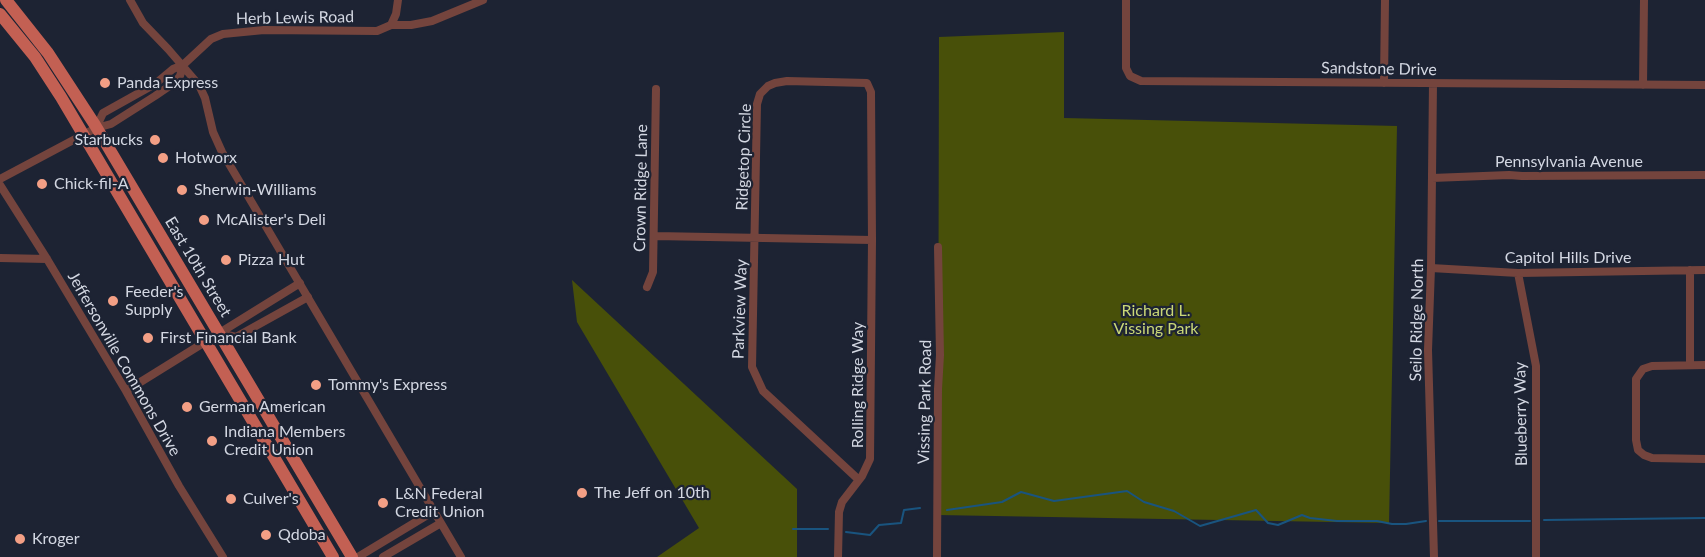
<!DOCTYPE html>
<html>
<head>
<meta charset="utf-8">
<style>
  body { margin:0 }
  canvas { display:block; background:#1d2333 }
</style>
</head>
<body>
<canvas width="1705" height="557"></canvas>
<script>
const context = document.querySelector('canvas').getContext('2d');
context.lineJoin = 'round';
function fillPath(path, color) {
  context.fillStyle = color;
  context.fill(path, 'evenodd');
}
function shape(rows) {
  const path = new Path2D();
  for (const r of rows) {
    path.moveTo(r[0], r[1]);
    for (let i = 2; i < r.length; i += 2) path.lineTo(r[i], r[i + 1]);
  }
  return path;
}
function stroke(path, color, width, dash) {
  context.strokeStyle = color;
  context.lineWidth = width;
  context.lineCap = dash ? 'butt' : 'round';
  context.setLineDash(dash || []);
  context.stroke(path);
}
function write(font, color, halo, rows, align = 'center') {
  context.font = font + ' Lato,sans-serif';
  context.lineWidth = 4.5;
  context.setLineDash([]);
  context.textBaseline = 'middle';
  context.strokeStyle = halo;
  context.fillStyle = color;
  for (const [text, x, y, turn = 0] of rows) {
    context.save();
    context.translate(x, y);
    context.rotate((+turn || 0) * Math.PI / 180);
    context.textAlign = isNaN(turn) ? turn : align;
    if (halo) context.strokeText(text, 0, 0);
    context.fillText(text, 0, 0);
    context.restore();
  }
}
fillPath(shape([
  [1064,32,1064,118,1397,126,1389,523,938,515,939,37],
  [572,280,797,489,797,557,657,557,699,528,577,322]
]), '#485009');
stroke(shape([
  [947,510,1002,502,1021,492,1054,501,1127,491,1144,502,1174,511,1200,526,1256,510,1268,523,1278,525,1302,515,1310,518,1337,521,1377,521,1392,524,1406,524,1426,521],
  [1544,520,1705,518],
  [1439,521,1530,521],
  [793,529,828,529],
  [846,532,870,535,879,525,901,523,904,510,920,508]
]), '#19547f', 2);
stroke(shape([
  [130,0,143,23,168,49,199,85,205,98,213,132,222,152,461,557],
  [1126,0,1126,68,1130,76,1141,81,1705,85],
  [391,25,411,25,432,21,483,0],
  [1384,83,1385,0],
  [1433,83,1431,268,1428,350,1434,557],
  [1643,85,1644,0],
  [96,128,103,113,155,84,173,69,183,65,211,39,223,34,264,30,377,31,391,25,396,14,398,0],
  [1432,178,1509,175,1522,176,1705,175],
  [0,179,96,128,111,124,155,96,174,83,180,76,183,65],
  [0,185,47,259,126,391,179,486,223,557],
  [655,236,872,240],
  [0,258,47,259],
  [1431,268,1518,273,1705,270],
  [1690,270,1690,365],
  [1518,273,1536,366,1536,557],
  [647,287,653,272,656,89],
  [219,333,236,337,308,297],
  [1705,365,1652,366,1643,369,1636,379,1636,440,1638,450,1644,455,1652,458,1705,459],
  [126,391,300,283],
  [358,557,434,511],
  [383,557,441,523],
  [838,557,839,512,842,502,862,476,870,459,872,240,871,92,867,83,787,81,775,83,768,86,760,94,757,104,752,367,763,391,859,480],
  [937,557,938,389,940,355,938,247]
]), '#74443d', 8);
stroke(shape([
  [6,0,48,53,95,125,352,557],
  [0,14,35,57,61,97,333,557]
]), '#c36053', 12);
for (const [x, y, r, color] of [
  [105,83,6,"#f39f85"],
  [155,140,6,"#f39f85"],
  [163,158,6,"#f39f85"],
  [42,184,6,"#f39f85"],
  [182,190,6,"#f39f85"],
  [204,220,6,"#f39f85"],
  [226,260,6,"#f39f85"],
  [113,301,6,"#f39f85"],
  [148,338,6,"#f39f85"],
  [316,385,6,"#f39f85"],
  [187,407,6,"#f39f85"],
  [212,441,6,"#f39f85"],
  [582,493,6,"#f39f85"],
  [231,499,6,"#f39f85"],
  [383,503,6,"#f39f85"],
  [266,535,6,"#f39f85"],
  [20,539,6,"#f39f85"]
]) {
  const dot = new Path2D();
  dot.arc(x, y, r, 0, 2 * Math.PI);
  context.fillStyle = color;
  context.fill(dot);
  stroke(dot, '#1d2333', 2);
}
write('16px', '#d3d7e2', '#1d2333', [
  ["Herb Lewis Road",295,18,-1],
  ["Sandstone Drive",1379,69,1],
  ["Ridgetop Circle",744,157,-88],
  ["Pennsylvania Avenue",1569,162],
  ["Crown Ridge Lane",641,188,-89],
  ["Capitol Hills Drive",1568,258],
  ["East 10th Street",198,267,59],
  ["Parkview Way",740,309,-88],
  ["Seilo Ridge North",1417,320,-89],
  ["Jeffersonville Commons Drive",124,364,60],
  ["Rolling Ridge Way",858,385,-90],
  ["Vissing Park Road",925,402,-89],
  ["Blueberry Way",1521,414,-91]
]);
write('16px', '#d3d7e2', '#1d2333', [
  ["Panda Express",117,83],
  ["Starbucks",143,140,"right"],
  ["Hotworx",175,158],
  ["Chick-fil-A",54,184],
  ["Sherwin-Williams",194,190],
  ["McAlister's Deli",216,220],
  ["Pizza Hut",238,260],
  ["Feeder's",125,292],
  ["Supply",125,310],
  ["First Financial Bank",160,338],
  ["Tommy's Express",328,385],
  ["German American",199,407],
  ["Indiana Members",224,432],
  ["Credit Union",224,450],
  ["The Jeff on 10th",594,493],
  ["L&N Federal",395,494],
  ["Credit Union",395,512],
  ["Culver's",243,499],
  ["Qdoba",278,535],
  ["Kroger",32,539]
], 'left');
write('16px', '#cad777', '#1d2333', [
  ["Richard L.",1156,311],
  ["Vissing Park",1156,329]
]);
</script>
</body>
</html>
